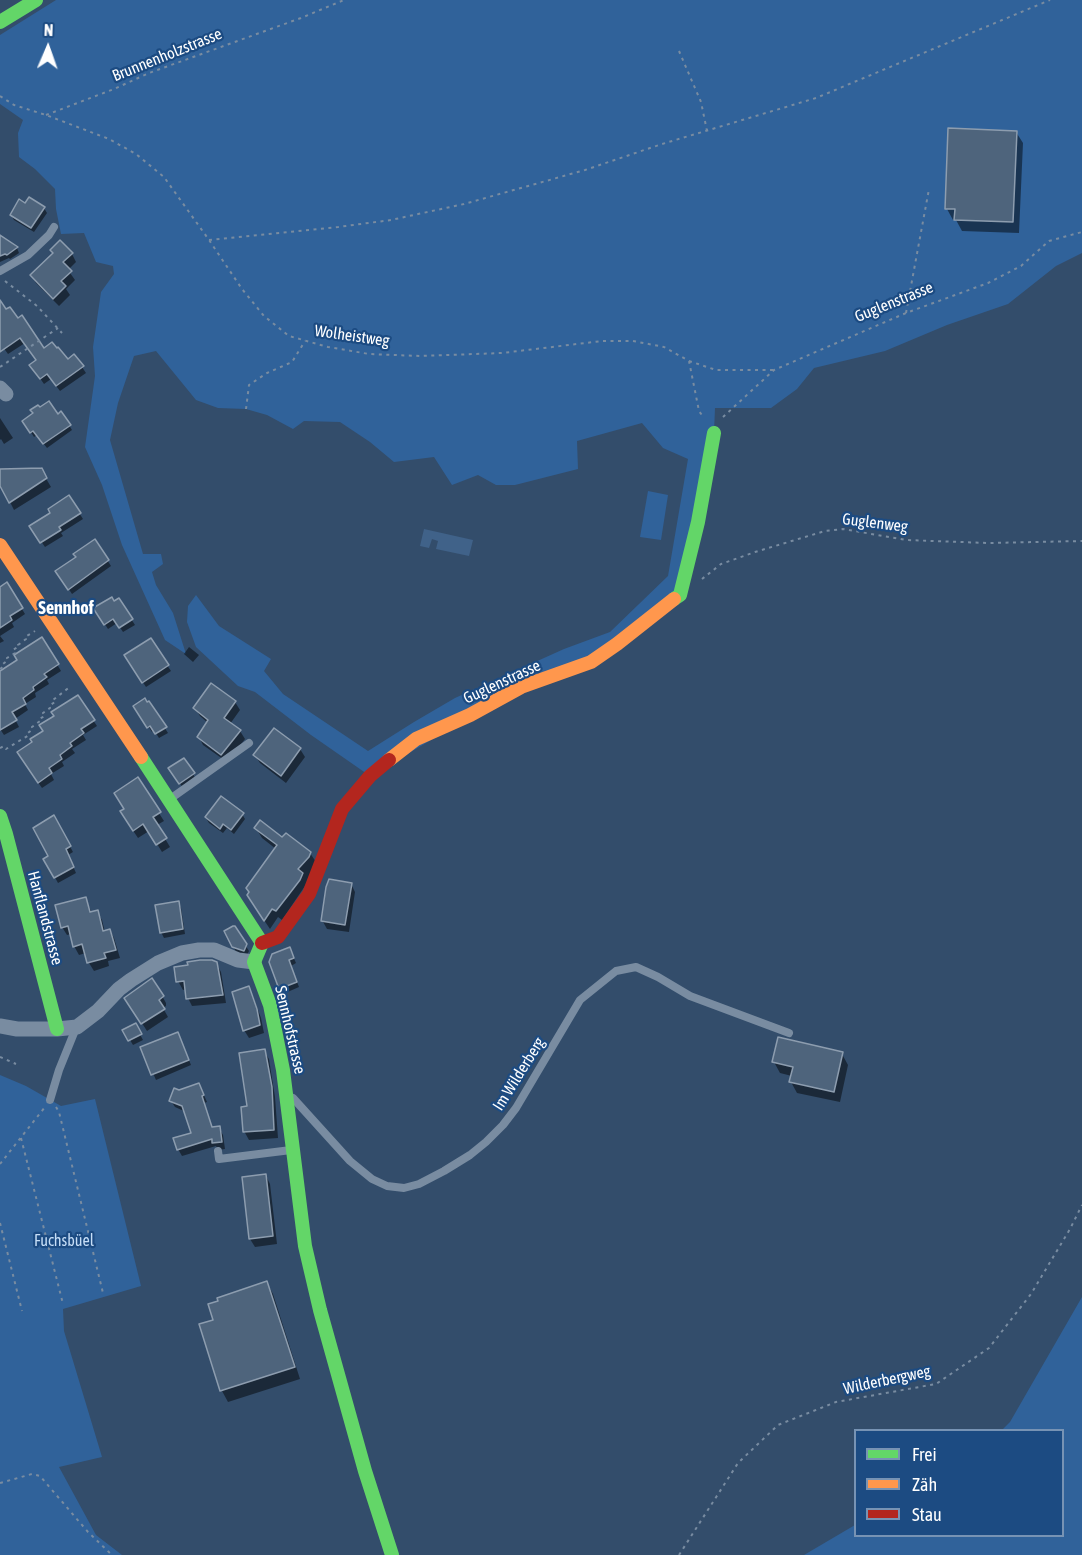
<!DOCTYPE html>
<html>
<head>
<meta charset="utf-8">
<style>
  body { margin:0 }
  #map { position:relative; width:1082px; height:1555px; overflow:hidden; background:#334d6b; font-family:"Asap Condensed",sans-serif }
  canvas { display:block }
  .legend { position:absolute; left:854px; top:1429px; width:210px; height:108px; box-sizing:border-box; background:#1c4b82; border:2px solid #7793b4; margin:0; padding:8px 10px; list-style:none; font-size:18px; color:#fff }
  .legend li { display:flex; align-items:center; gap:12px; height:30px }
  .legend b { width:30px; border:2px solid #7793b4 }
  .north { position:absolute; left:18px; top:18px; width:60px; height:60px; -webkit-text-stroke:4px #1c4b82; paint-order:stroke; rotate:2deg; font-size:16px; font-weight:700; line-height:24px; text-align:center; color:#fff }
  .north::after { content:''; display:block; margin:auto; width:21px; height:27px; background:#fff; clip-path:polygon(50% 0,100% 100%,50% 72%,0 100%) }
</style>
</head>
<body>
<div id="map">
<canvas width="1082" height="1555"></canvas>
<ul class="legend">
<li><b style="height:8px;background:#63d668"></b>Frei</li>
<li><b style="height:8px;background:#ff974d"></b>Zäh</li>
<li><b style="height:8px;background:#b3261e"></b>Stau</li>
</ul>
<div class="north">N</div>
</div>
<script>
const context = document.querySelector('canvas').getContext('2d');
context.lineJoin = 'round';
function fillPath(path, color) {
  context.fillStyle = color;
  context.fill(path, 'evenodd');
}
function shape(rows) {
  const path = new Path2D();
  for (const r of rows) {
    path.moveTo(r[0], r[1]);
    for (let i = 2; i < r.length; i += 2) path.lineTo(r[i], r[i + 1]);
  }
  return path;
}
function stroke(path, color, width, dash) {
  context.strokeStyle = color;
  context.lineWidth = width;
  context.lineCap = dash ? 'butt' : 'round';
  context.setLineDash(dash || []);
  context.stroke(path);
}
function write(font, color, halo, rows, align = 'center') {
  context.font = font + ' "Asap Condensed",sans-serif';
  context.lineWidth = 4.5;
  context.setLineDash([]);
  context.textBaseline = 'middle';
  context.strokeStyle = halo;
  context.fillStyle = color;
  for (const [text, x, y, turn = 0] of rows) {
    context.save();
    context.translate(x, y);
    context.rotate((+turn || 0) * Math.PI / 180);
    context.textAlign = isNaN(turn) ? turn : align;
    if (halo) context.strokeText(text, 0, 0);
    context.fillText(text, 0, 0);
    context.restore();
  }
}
fillPath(shape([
  [56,0,1082,0,1082,253,1056,266,1008,304,947,325,885,351,814,368,797,389,771,408,715,408,714,433,680,595,617,644,521,687,370,776,311,735,255,692,238,686,196,647,187,622,188,606,196,595,219,626,271,659,264,671,283,694,368,751,414,722,455,698,564,649,610,632,668,576,688,459,663,448,642,423,577,441,578,469,515,485,496,485,478,475,452,485,434,457,394,462,370,442,340,422,304,421,293,429,267,415,246,409,218,408,196,400,156,351,134,356,118,403,110,440,143,554,161,554,163,564,152,572,156,585,173,613,186,654,165,640,122,545,102,485,85,447,95,376,93,347,101,292,114,274,113,266,96,262,84,233,61,234,56,209,55,189,35,169,19,157,18,133,23,120,0,104,0,35],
  [648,491,668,495,661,540,640,537],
  [0,1075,26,1086,61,1106,95,1099,141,1286,63,1309,64,1331,102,1457,59,1467,96,1535,122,1555,0,1555],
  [1082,1297,1082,1555,804,1555,855,1525,856,1536,1062,1536,1062,1430,1002,1430,1010,1422]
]), '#30629a');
fillPath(shape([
  [424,529,473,540,469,556,436,549,438,541,432,539,429,548,420,546]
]), '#406289');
fillPath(shape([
  [1016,132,1023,143,1019,233,962,231,956,220,953,220,947,209],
  [44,208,47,213,34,232,14,220,11,215],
  [0,236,17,248,19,253,10,259,9,258,0,262],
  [72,254,76,262,68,270,75,280,66,289,70,295,59,306,36,283,31,275],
  [0,303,44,350,82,367,86,373,60,391,51,379,44,384,35,371,38,361,25,343,8,354,0,343],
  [58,416,69,425,72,430,47,448,37,435,34,437,24,421],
  [0,418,13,438,4,444,1,439,0,440],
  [41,470,51,487,14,510,0,482],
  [69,497,83,519,61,533,63,536,45,547,31,527,52,513],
  [95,541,111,566,72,594,57,571,77,557],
  [7,584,25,614,12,623,14,627,0,636,4,641,0,643,0,588],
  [119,600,135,625,123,632,117,623,108,629,95,609],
  [42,639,61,671,47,680,49,684,35,693,36,697,25,704,28,710,15,719,19,727,4,735,0,729,0,681,19,661],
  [150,640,171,671,146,687,126,656],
  [189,647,199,655,193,662,184,654],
  [235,702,240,710,230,724,240,731,245,739,227,762,203,745,199,737,208,723,200,716,195,708],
  [149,703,168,733,159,738,154,730,152,732,135,706],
  [93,720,97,726,83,735,86,740,72,749,75,753,62,762,64,766,51,774,54,780,42,788,22,759],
  [300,749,305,757,286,783,260,763,255,755],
  [184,760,196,779,183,788,170,768],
  [137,779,164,821,157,825,170,847,162,852,149,831,138,838,126,820,125,809],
  [242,814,245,819,234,834,227,828,223,833,209,823,206,818],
  [54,817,73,852,68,855,76,873,58,883,45,859,50,857],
  [256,828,310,853,316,862,307,883,282,920,278,917,270,929,254,905,276,849,262,838],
  [351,884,355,892,349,932,327,929,322,920],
  [85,898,92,913,97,912,102,920,105,932,110,930,114,938,120,958,108,961,109,966,94,971,89,963,86,953,79,955,74,946,71,934,67,935,62,927],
  [178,903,181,908,185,934,164,938,161,932],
  [234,928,249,951,247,955,236,952,226,932],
  [292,954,296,963,291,966,299,987,283,994,270,962],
  [216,963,221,972,226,1003,192,1006,188,998,187,989,183,990,178,981,189,967],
  [248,988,253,996,261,1018,264,1033,249,1038,244,1030],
  [161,994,166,1003,166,1006,163,1008,168,1017,147,1031,131,1006],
  [135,1025,143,1040,133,1045,124,1030],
  [180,1038,191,1065,156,1080,142,1048],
  [264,1051,269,1059,275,1097,278,1138,249,1140,244,1131,249,1108],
  [842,1054,848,1065,840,1102,797,1093,791,1082,792,1076,780,1073,774,1062],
  [199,1084,207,1102,204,1103,213,1129,219,1128,223,1135,225,1149,218,1150,216,1146,182,1156,178,1149,193,1134,186,1112,175,1107,171,1101,179,1092],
  [266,1176,270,1184,277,1244,255,1247,250,1239],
  [267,1283,273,1294,300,1379,228,1402,222,1391,200,1325,215,1321]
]), '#0007');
const building = shape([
  [948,128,1017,131,1013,222,954,220,955,209,945,209,948,128],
  [29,197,45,207,31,228,10,215,19,199,25,203,29,197],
  [0,235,18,247,7,255,5,254,0,256,0,235],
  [60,240,73,253,63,262,72,271,61,281,66,286,53,299,30,275,53,253,50,250,60,240],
  [0,300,6,309,10,307,18,318,22,315,44,348,52,342,57,348,58,347,68,359,74,354,84,366,56,386,47,374,40,379,29,365,36,360,20,338,0,352,0,300],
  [49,401,58,414,61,411,71,425,43,444,33,431,30,433,22,421,33,413,30,410,38,405,40,407,49,401],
  [42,468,47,478,9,503,0,486,0,469,42,468],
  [69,495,81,513,59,527,61,530,40,543,29,526,50,513,48,509,69,495],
  [95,539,109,560,68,590,55,571,76,557,73,554,95,539],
  [7,582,23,608,10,616,12,620,0,628,0,587,7,582],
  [112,597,114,601,119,598,133,619,119,628,113,619,104,625,93,608,112,597],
  [42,637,59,664,44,674,47,677,33,687,34,690,23,698,26,704,12,712,17,720,0,730,0,671,17,660,14,655,42,637],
  [151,638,169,665,142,683,124,655,151,638],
  [211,683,236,701,224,718,241,730,221,755,197,737,208,720,193,708,211,683],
  [78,695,95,720,81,729,84,733,70,743,72,746,60,755,62,759,49,768,52,773,38,783,17,752,32,742,30,739,43,731,39,725,54,716,51,712,78,695],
  [145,698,147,702,149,701,167,727,155,734,150,726,147,728,133,706,145,698],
  [274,728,301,748,281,776,253,755,274,728],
  [184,758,195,773,179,784,168,768,184,758],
  [138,777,161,812,153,817,167,838,156,845,143,824,133,831,120,811,124,809,114,793,138,777],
  [221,796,244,813,231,830,223,824,220,829,205,817,221,796],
  [54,815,71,846,66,849,74,867,54,878,43,859,48,856,33,828,54,815],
  [260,820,282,837,286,833,311,852,309,857,298,869,303,873,300,880,276,911,272,909,264,921,247,895,249,892,246,888,277,845,254,828,260,820],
  [329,879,352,883,345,925,321,921,326,887,329,879],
  [86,897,90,912,98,910,103,931,110,929,116,950,104,953,106,958,87,963,82,944,73,947,68,926,61,928,55,905,86,897],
  [179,901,183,929,160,933,155,905,179,901],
  [233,926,235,926,247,944,244,951,232,947,224,931,233,926],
  [290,947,294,958,289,960,297,982,279,989,269,962,272,954,290,947],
  [200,960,212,960,217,962,223,995,186,999,184,981,176,982,174,967,188,965,187,962,200,960],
  [152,978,164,996,159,1000,165,1009,141,1024,124,998,152,978],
  [249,986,257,1009,260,1025,243,1031,232,992,249,986],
  [136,1023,142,1034,128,1041,122,1030,136,1023],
  [178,1032,189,1060,151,1075,140,1047,178,1032],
  [778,1037,843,1052,834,1092,789,1082,793,1067,772,1062,778,1037],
  [265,1049,272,1087,274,1130,243,1132,241,1107,247,1106,239,1053,265,1049],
  [199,1083,204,1095,202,1096,212,1127,220,1126,222,1142,212,1143,212,1139,177,1150,173,1138,191,1133,182,1106,169,1101,174,1088,179,1090,199,1083],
  [266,1174,273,1236,249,1239,242,1177,266,1174],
  [267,1281,295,1367,220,1391,199,1324,213,1320,208,1304,218,1301,217,1298,267,1281]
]);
fillPath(building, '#4e647c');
stroke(building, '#8d9daf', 1.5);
stroke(shape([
  [679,51,701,102,707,131],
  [0,96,14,105,46,115,109,139,136,154,164,177,209,240,242,289,264,316,289,336,328,347,369,354,420,356,502,353,602,341,633,341,664,347,689,361,699,411,704,418],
  [46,115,114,89,149,73,301,18,344,0],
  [209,240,338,227,391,220,464,204,585,170,662,144,816,98,1050,0],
  [5,281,37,306,62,333],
  [906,313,929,189],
  [689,361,716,370,774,370],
  [0,367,58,328],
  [246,409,249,385,267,373,292,362,305,341],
  [723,417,774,370,906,313,988,283,1021,266,1049,241,1082,232],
  [702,579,721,564,755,552,825,531,843,529,906,540,988,543,1082,541],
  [0,669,4,666,3,664,8,660,7,658,15,653,13,650,19,646,18,645,26,639,25,637,35,631],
  [0,748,4,746,6,749,29,735,28,733,33,729,32,727,40,721,39,719,45,716,43,713,50,708,49,706,55,702,53,700,71,686],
  [0,1057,16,1064],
  [56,1107,59,1112,103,1293],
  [21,1138,63,1304],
  [0,1164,45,1107],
  [0,1223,22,1311],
  [0,1483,32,1474,40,1476,88,1532,112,1555],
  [679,1555,738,1463,778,1425,836,1402,936,1384,989,1348,1031,1294,1070,1229,1082,1205]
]), '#798ca1', 2, [3, 4.5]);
stroke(shape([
  [0,271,28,255,49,235,54,227],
  [170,799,249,743],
  [293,1098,350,1161,372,1179,387,1186,404,1188,419,1184,444,1171,470,1155,486,1142,503,1125,516,1108,580,1000,616,971,636,967,658,977,690,996,789,1033],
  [50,1100,59,1070,76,1028],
  [218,1151,219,1159,291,1150]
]), '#798ca1', 8);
stroke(shape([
  [0,388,6,394],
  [0,1026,17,1029,57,1029,77,1027,98,1011,119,989,131,980,158,963,182,953,199,950,214,950,238,960,254,962]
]), '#798ca1', 15);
stroke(shape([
  [0,22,36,0],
  [674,599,680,595,698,522,714,433],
  [141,757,262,943,254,962,270,1005,283,1070,305,1246,320,1310,365,1471,392,1555],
  [0,816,6,834,57,1029]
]), '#63d668', 14);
stroke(shape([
  [0,545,141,757],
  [389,760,416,739,470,715,521,687,591,662,617,644,674,599]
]), '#ff974d', 14);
stroke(shape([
  [262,943,278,937,309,894,342,809,370,776,389,760]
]), '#b3261e', 14);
write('16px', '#fff', '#1c4b82', [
  ["Brunnenholzstrasse",167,55,-22],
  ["Guglenstrasse",894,302,-22],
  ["Wolheistweg",352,336,8],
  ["Guglenweg",875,523,7],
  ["Guglenstrasse",502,682,-25],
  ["Hanflandstrasse",45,918,75],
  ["Sennhofstrasse",290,1030,77],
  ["Im Wilderberg",519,1074,-58],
  ["Wilderbergweg",887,1380,-12]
]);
write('16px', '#c6def7', '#1c4b82', [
  ["Fuchsbüel",64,1241]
]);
write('bold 18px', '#fff', '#1c4b82', [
  ["Sennhof",66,608]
]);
</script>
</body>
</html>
